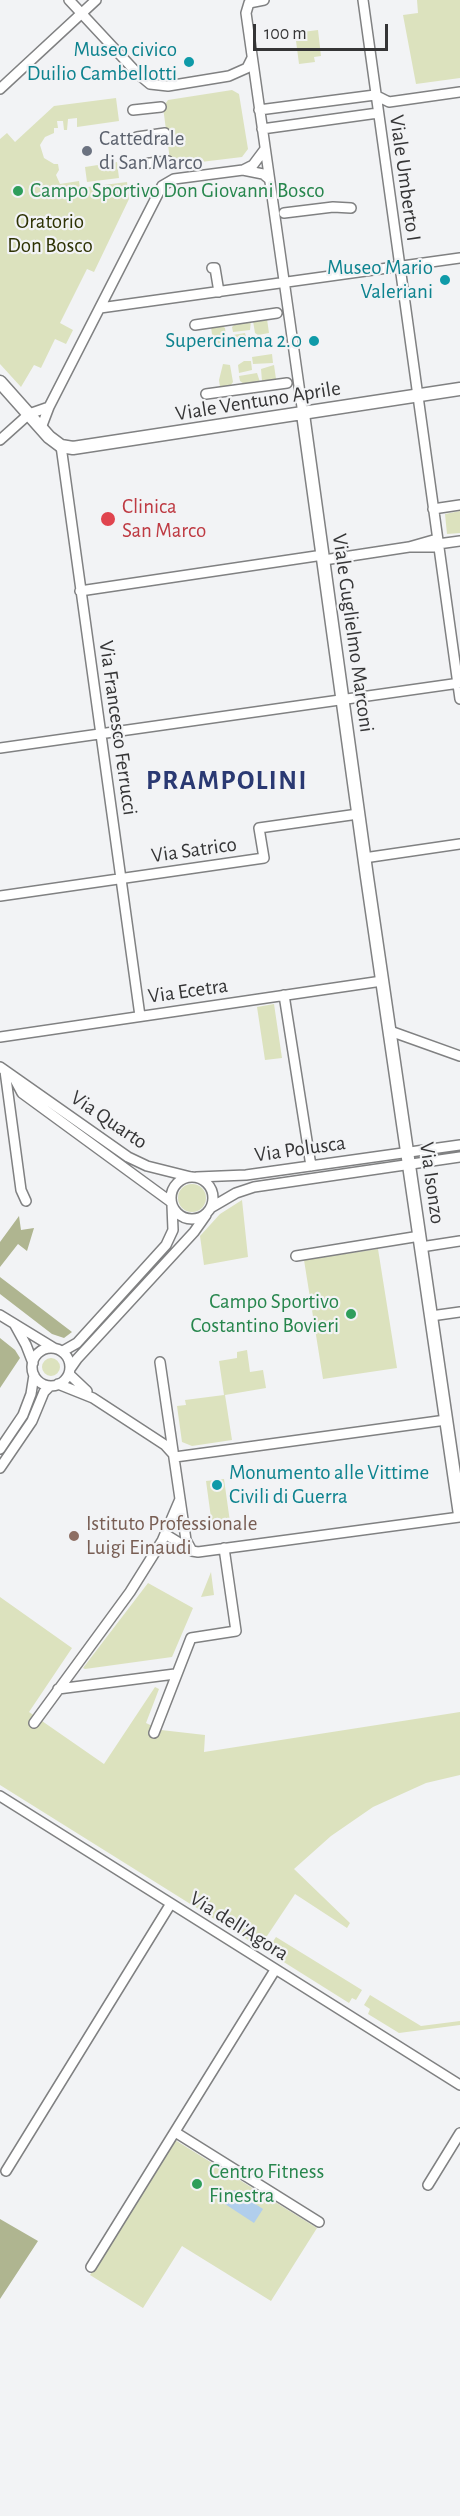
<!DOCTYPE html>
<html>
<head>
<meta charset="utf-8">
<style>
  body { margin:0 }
  #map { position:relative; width:460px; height:2516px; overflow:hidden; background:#f2f3f5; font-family:"Alegreya Sans",sans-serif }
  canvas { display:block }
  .scale { position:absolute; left:253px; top:24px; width:135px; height:27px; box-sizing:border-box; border:3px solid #353536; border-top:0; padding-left:8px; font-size:18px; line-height:21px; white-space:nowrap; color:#353536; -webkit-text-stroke:4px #f2f3f5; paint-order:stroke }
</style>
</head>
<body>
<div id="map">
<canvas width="460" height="2516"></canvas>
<div class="scale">100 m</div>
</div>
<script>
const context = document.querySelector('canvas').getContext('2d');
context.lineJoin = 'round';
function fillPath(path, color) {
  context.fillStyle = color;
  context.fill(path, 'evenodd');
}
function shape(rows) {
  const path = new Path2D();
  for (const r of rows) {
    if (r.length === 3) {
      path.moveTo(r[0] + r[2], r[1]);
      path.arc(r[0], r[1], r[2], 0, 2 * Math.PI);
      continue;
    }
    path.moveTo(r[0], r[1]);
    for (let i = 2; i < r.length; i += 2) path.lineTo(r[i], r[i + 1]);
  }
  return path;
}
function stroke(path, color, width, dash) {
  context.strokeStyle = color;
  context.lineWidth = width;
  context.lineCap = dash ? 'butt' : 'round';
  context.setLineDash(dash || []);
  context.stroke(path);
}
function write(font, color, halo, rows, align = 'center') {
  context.font = font + ' "Alegreya Sans",sans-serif';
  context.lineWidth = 4.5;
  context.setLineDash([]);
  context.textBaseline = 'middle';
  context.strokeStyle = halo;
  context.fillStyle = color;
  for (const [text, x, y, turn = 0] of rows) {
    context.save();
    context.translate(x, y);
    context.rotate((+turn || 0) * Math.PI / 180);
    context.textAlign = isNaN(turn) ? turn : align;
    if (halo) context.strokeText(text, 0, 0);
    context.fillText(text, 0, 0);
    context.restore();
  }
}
fillPath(shape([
  [417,0,460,0,460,78,416,84,403,15,418,13],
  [318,30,321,56,314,57,315,62,299,64,295,33],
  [232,90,239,94,248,149,242,157,176,165,170,160,163,107,168,100],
  [116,98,119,121,77,127,77,118,68,119,67,130,64,130,63,121,57,121,58,128,54,128,54,133,45,137,40,145,44,158,54,164,58,164,59,170,56,175,60,184,79,181,80,188,127,182,129,199,94,272,87,269,60,323,73,330,66,344,55,339,41,368,34,365,21,387,0,364,0,139,7,133,15,142,54,106],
  [117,162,119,178,87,182,85,167],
  [267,319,269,333,258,335,255,333,253,321],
  [251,321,250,330,233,332,232,327,235,324],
  [221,325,225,328,227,344,221,348,212,334,211,327],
  [245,333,248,344,235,343,233,335],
  [269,336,270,344,251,347,252,338],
  [272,354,273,363,253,364,252,357],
  [244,361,251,361,252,370,239,373,238,365],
  [223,364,230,365,233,382,230,386,220,387,219,380],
  [274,365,276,379,262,381,261,369],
  [257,373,260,382,244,384,240,381,239,376],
  [460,511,460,533,447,534,445,514],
  [274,1004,282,1058,265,1060,257,1007],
  [192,1198,14],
  [242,1200,248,1257,204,1265,200,1236,220,1214],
  [378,1249,397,1368,323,1379,304,1260],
  [247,1350,250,1372,263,1370,266,1388,225,1395,232,1440,192,1446,182,1442,177,1406,186,1405,185,1400,224,1395,219,1361,237,1358,237,1352],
  [51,1367,9],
  [224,1479,230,1522,212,1525,206,1481],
  [211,1572,214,1595,201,1597],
  [148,1583,193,1608,172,1657,85,1669,83,1668],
  [0,1597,72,1648,29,1712,104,1764,155,1687,159,1689,146,1723,161,1730,205,1735,204,1752,460,1712,460,1775,426,1783,373,1807,331,1836,294,1869,350,1923,347,1928,295,1894,263,1942,259,1940,256,1945,0,1785],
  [276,1937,362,1990,356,2000,352,1998,349,2003,271,1954,274,1949,270,1946],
  [370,1995,421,2026,460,2021,460,2025,399,2033,368,2014,370,2009,364,2005],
  [175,2140,317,2228,271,2301,182,2246,143,2308,90,2275]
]), '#dce2be');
fillPath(shape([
  [19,1216,21,1230,34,1228,27,1251,18,1244,0,1267,0,1242],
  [0,1277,72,1332,64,1338,52,1334,0,1294],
  [0,1338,15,1350,20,1358,0,1388],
  [0,2219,38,2241,0,2299]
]), '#afb590');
fillPath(shape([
  [234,2190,263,2209,254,2223,225,2204]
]), '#b1ceec');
const minor = shape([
  [69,0,138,74,150,84,168,86,229,76,247,68,252,58],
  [363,0,460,699],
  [249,3,246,13,303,414],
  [249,3,264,0],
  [0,89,96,0],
  [375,95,389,102,460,92],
  [133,110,161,107],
  [259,110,375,95],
  [262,129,378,113],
  [137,137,165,133],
  [141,164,168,161],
  [243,170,253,165,265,149],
  [284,213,333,207,351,208],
  [212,268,215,268,219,292],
  [100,308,460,258],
  [195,325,277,313],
  [206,394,287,383],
  [41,428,49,407,162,186,174,179,243,170,263,174,269,179],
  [0,440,29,414,49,407],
  [61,446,140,1016],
  [433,509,460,505],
  [437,539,409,547,438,547],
  [438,544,460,541],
  [324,560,409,547],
  [80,591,323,555],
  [0,748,460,683],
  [364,858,460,844],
  [0,896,264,858,259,828,358,814],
  [284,995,311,1166],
  [390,1031,460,1056],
  [0,1037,382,981],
  [0,1067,128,1157,147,1166,191,1177],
  [5,1071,21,1190,26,1201],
  [14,1078,22,1093,171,1202],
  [192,1198,21],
  [197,1177,246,1175,460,1145],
  [212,1207,236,1193,254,1187,460,1157],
  [421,1247,460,1241],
  [296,1256,420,1236],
  [0,1315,54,1348],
  [431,1316,460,1312],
  [15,1325,26,1345,33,1363],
  [51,1367,19],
  [63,1351,77,1343,166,1245,173,1230,172,1205],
  [160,1362,186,1540,192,1551,198,1552,460,1517],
  [70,1369,77,1359,194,1232,206,1215],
  [69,1374,87,1391],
  [58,1384,93,1398,165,1445,174,1455],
  [0,1449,23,1415,31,1394,34,1375],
  [175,1457,446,1420],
  [0,1468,32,1421,44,1392,50,1386],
  [165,1534,191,1550],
  [58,1689,175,1674],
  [34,1723,130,1592,162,1541,180,1499],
  [154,1733,191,1638,236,1631,224,1548],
  [0,1796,460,2085],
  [175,2132,319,2222],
  [6,2171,170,1905],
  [428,2185,460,2133],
  [91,2267,275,1970]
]);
const major = shape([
  [0,382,49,437,61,446,73,448,460,389],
  [303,414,367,877,460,1515]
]);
stroke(minor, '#808182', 12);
stroke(major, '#808182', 15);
stroke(minor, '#fff', 9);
stroke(major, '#fff', 12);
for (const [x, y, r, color] of [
  [189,62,6,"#0f9aa8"],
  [87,151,6,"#6b7280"],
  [18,191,6,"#2e9e5b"],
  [445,280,6,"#0f9aa8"],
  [314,341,6,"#0f9aa8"],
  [108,519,8,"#e0444e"],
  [351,1314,6,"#2e9e5b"],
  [217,1485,6,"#0f9aa8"],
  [74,1536,6,"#8d6e63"],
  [197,2184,6,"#2e9e5b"]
]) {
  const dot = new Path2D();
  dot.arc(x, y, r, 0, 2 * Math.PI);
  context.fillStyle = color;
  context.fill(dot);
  stroke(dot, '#f2f3f5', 2);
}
write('21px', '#0d838f', '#f2f3f5', [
  ["Museo civico",177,50],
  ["Duilio Cambellotti",177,74],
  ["Museo Mario",433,268],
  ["Valeriani",433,292],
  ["Supercinema 2.0",302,341],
  ["Monumento alle Vittime",229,1473,"left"],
  ["Civili di Guerra",229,1497,"left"]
], 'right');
write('21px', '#5b616d', '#f2f3f5', [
  ["Cattedrale",99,139],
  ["di San Marco",99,163]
], 'left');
write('21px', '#353536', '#f2f3f5', [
  ["Viale Umberto I",405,178,82],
  ["Viale Ventuno Aprile",258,401,-9],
  ["Viale Guglielmo Marconi",353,633,82],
  ["Via Francesco Ferrucci",118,728,82],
  ["Via Satrico",194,850,-8],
  ["Via Ecetra",188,991,-8],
  ["Via Quarto",109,1120,34],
  ["Via Polusca",300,1149,-8],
  ["Via Isonzo",432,1183,82],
  ["Via dell'Agora",239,1926,32]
]);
write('21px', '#27864d', '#f2f3f5', [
  ["Campo Sportivo Don Giovanni Bosco",30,191],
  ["Campo Sportivo",339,1302,"right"],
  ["Costantino Bovieri",339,1326,"right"],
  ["Centro Fitness",209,2172],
  ["Finestra",209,2196]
], 'left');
write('21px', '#2e3304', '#f2f3f5', [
  ["Oratorio",50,222],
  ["Don Bosco",50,246]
]);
write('21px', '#be3a42', '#f2f3f5', [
  ["Clinica",122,507],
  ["San Marco",122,531]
], 'left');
write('21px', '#785e54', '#f2f3f5', [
  ["Istituto Professionale",86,1524],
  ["Luigi Einaudi",86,1548]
], 'left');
context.letterSpacing = '1.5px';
write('bold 27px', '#2a3972', '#f2f3f5', [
  ["PRAMPOLINI",227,781]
]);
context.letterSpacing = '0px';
</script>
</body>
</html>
